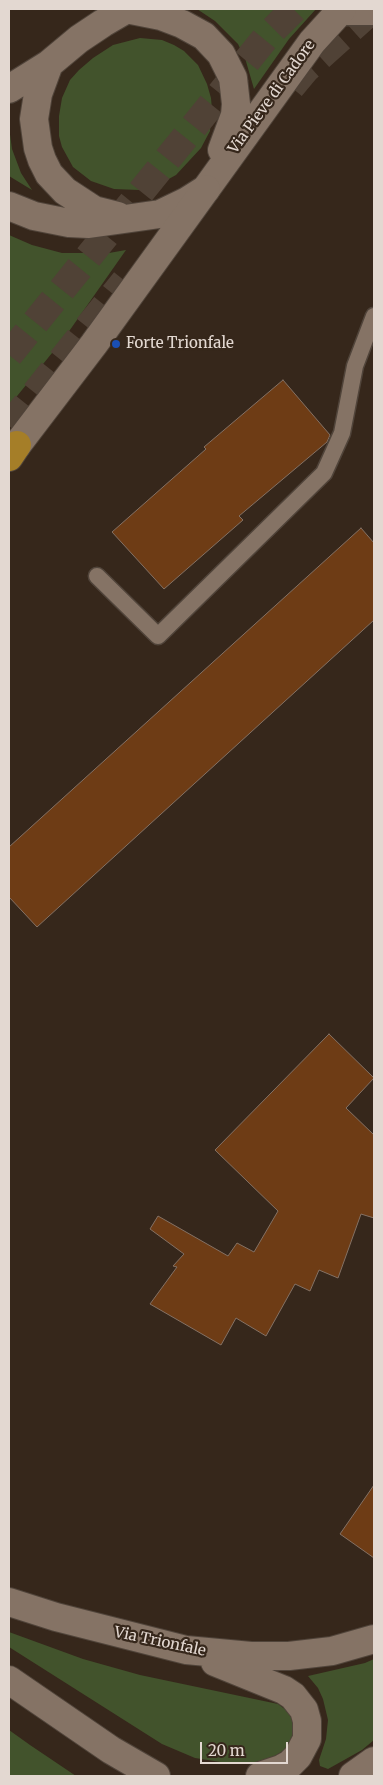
<!DOCTYPE html>
<html>
<head>
<meta charset="utf-8">
<style>
  body { margin:0 }
  #map { position:relative; width:383px; height:1785px; overflow:hidden; background:#36271b; font-family:Merriweather,serif }
  canvas { display:block }
  .frame { position:absolute; inset:0; border:10px solid #e3d8d1; pointer-events:none }
  .scale { position:absolute; left:200px; top:1742px; width:88px; height:22px; box-sizing:border-box; border:2px solid #e3d8d1; border-top:0; padding-left:6px; font-size:15px; line-height:18px; white-space:nowrap; color:#e3d8d1; -webkit-text-stroke:4px #36271b; paint-order:stroke }
</style>
</head>
<body>
<div id="map">
<canvas width="383" height="1785"></canvas>
<div class="frame"></div>
<div class="scale">20 m</div>
</div>
<script>
const context = document.querySelector('canvas').getContext('2d');
context.lineJoin = 'round';
function fillPath(path, color) {
  context.fillStyle = color;
  context.fill(path, 'evenodd');
}
function shape(rows) {
  const path = new Path2D();
  for (const r of rows) {
    path.moveTo(r[0], r[1]);
    for (let i = 2; i < r.length; i += 2) path.lineTo(r[i], r[i + 1]);
  }
  return path;
}
function stroke(path, color, width, dash) {
  context.strokeStyle = color;
  context.lineWidth = width;
  context.lineCap = dash ? 'butt' : 'round';
  context.setLineDash(dash || []);
  context.stroke(path);
}
function write(font, color, halo, rows, align = 'center') {
  context.font = font + ' Merriweather,serif';
  context.lineWidth = 4.5;
  context.setLineDash([]);
  context.textBaseline = 'middle';
  context.strokeStyle = halo;
  context.fillStyle = color;
  for (const [text, x, y, turn = 0] of rows) {
    context.save();
    context.translate(x, y);
    context.rotate((+turn || 0) * Math.PI / 180);
    context.textAlign = isNaN(turn) ? turn : align;
    if (halo) context.strokeText(text, 0, 0);
    context.fillText(text, 0, 0);
    context.restore();
  }
}
fillPath(shape([
  [197,9,316,9,289,39,254,89,245,58,238,44,215,21],
  [140,38,162,40,174,45,184,51,198,65,207,84,211,98,212,110,210,131,201,148,176,175,154,187,139,190,114,189,91,181,73,167,62,147,59,136,59,116,62,98,70,80,79,70,93,58,113,45],
  [9,127,12,149,21,173,32,190,9,176],
  [9,235,32,245,62,253,109,253,126,250,65,337,9,406],
  [9,1632,83,1659,140,1675,278,1704,290,1713,294,1725,293,1734,286,1749,263,1763,227,1763,195,1758,162,1744,9,1647],
  [374,1659,374,1740,362,1750,328,1769,320,1766,319,1760,326,1739,328,1720,323,1699,318,1688,308,1676,365,1663],
  [9,1730,30,1745,76,1776,9,1776]
]), '#42532c');
const building = shape([
  [283,380,330,435,327,442,239,516,243,520,164,589,112,532,206,449,204,447,283,380],
  [361,528,374,543,374,620,37,927,9,897,9,847,361,528],
  [329,1034,374,1078,346,1108,374,1135,374,1218,361,1214,338,1278,319,1270,310,1291,295,1284,266,1336,236,1318,221,1345,150,1304,177,1267,173,1266,184,1254,150,1229,158,1216,228,1256,237,1243,254,1252,278,1211,215,1150,329,1034],
  [374,1485,374,1558,340,1534,374,1485]
]);
fillPath(building, '#6e3c15');
stroke(building, '#847164', 1);
stroke(shape([
  [291,87,306,69,373,9],
  [9,355,267,36,294,9],
  [9,426,125,281]
]), '#504236', 28, [28, 14]);
const service = shape([
  [334,17,374,17],
  [97,576,158,636,324,473,342,433,355,366,374,316]
]);
const tertiary = shape([
  [126,9,161,16,182,24,204,36,221,54,233,78,236,104,235,115,222,150],
  [49,64,38,94,34,119,38,148,42,160,49,174,65,191,94,210,118,216],
  [9,89,49,64,79,39,103,23,127,9],
  [9,206,34,216,69,223,89,224,160,214,187,201,206,189,312,42,342,9]
]);
const secondary = shape([
  [9,453,17,445,94,344,206,189],
  [9,1602,56,1617,186,1650,251,1656,289,1656,332,1651,374,1639],
  [215,1662,284,1690,293,1696,304,1710,307,1721,307,1739,298,1756,290,1764,281,1769,260,1776],
  [9,1680,111,1750,156,1776],
  [353,1776,374,1761]
]);
const trunk = shape([
  [9,457,17,445]
]);
stroke(service, '#50443a', 19);
stroke(tertiary, '#50443a', 30);
stroke(secondary, '#50443a', 30);
stroke(trunk, '#50443a', 30);
stroke(service, '#857365', 16);
stroke(tertiary, '#857365', 28);
stroke(secondary, '#857365', 28);
stroke(trunk, '#a57e28', 28);
for (const [x, y, r, color] of [
  [116,344,5,"#1a4fb4"]
]) {
  const dot = new Path2D();
  dot.arc(x, y, r, 0, 2 * Math.PI);
  context.fillStyle = color;
  context.fill(dot);
  stroke(dot, '#36271b', 2);
}
write('15px', '#e3d8d1', '#36271b', [
  ["Via Pieve di Cadore",272,97,-54],
  ["Via Trionfale",160,1642,12]
]);
write('15px', '#e3d8d1', '#36271b', [
  ["Forte Trionfale",126,344]
], 'left');
</script>
</body>
</html>
